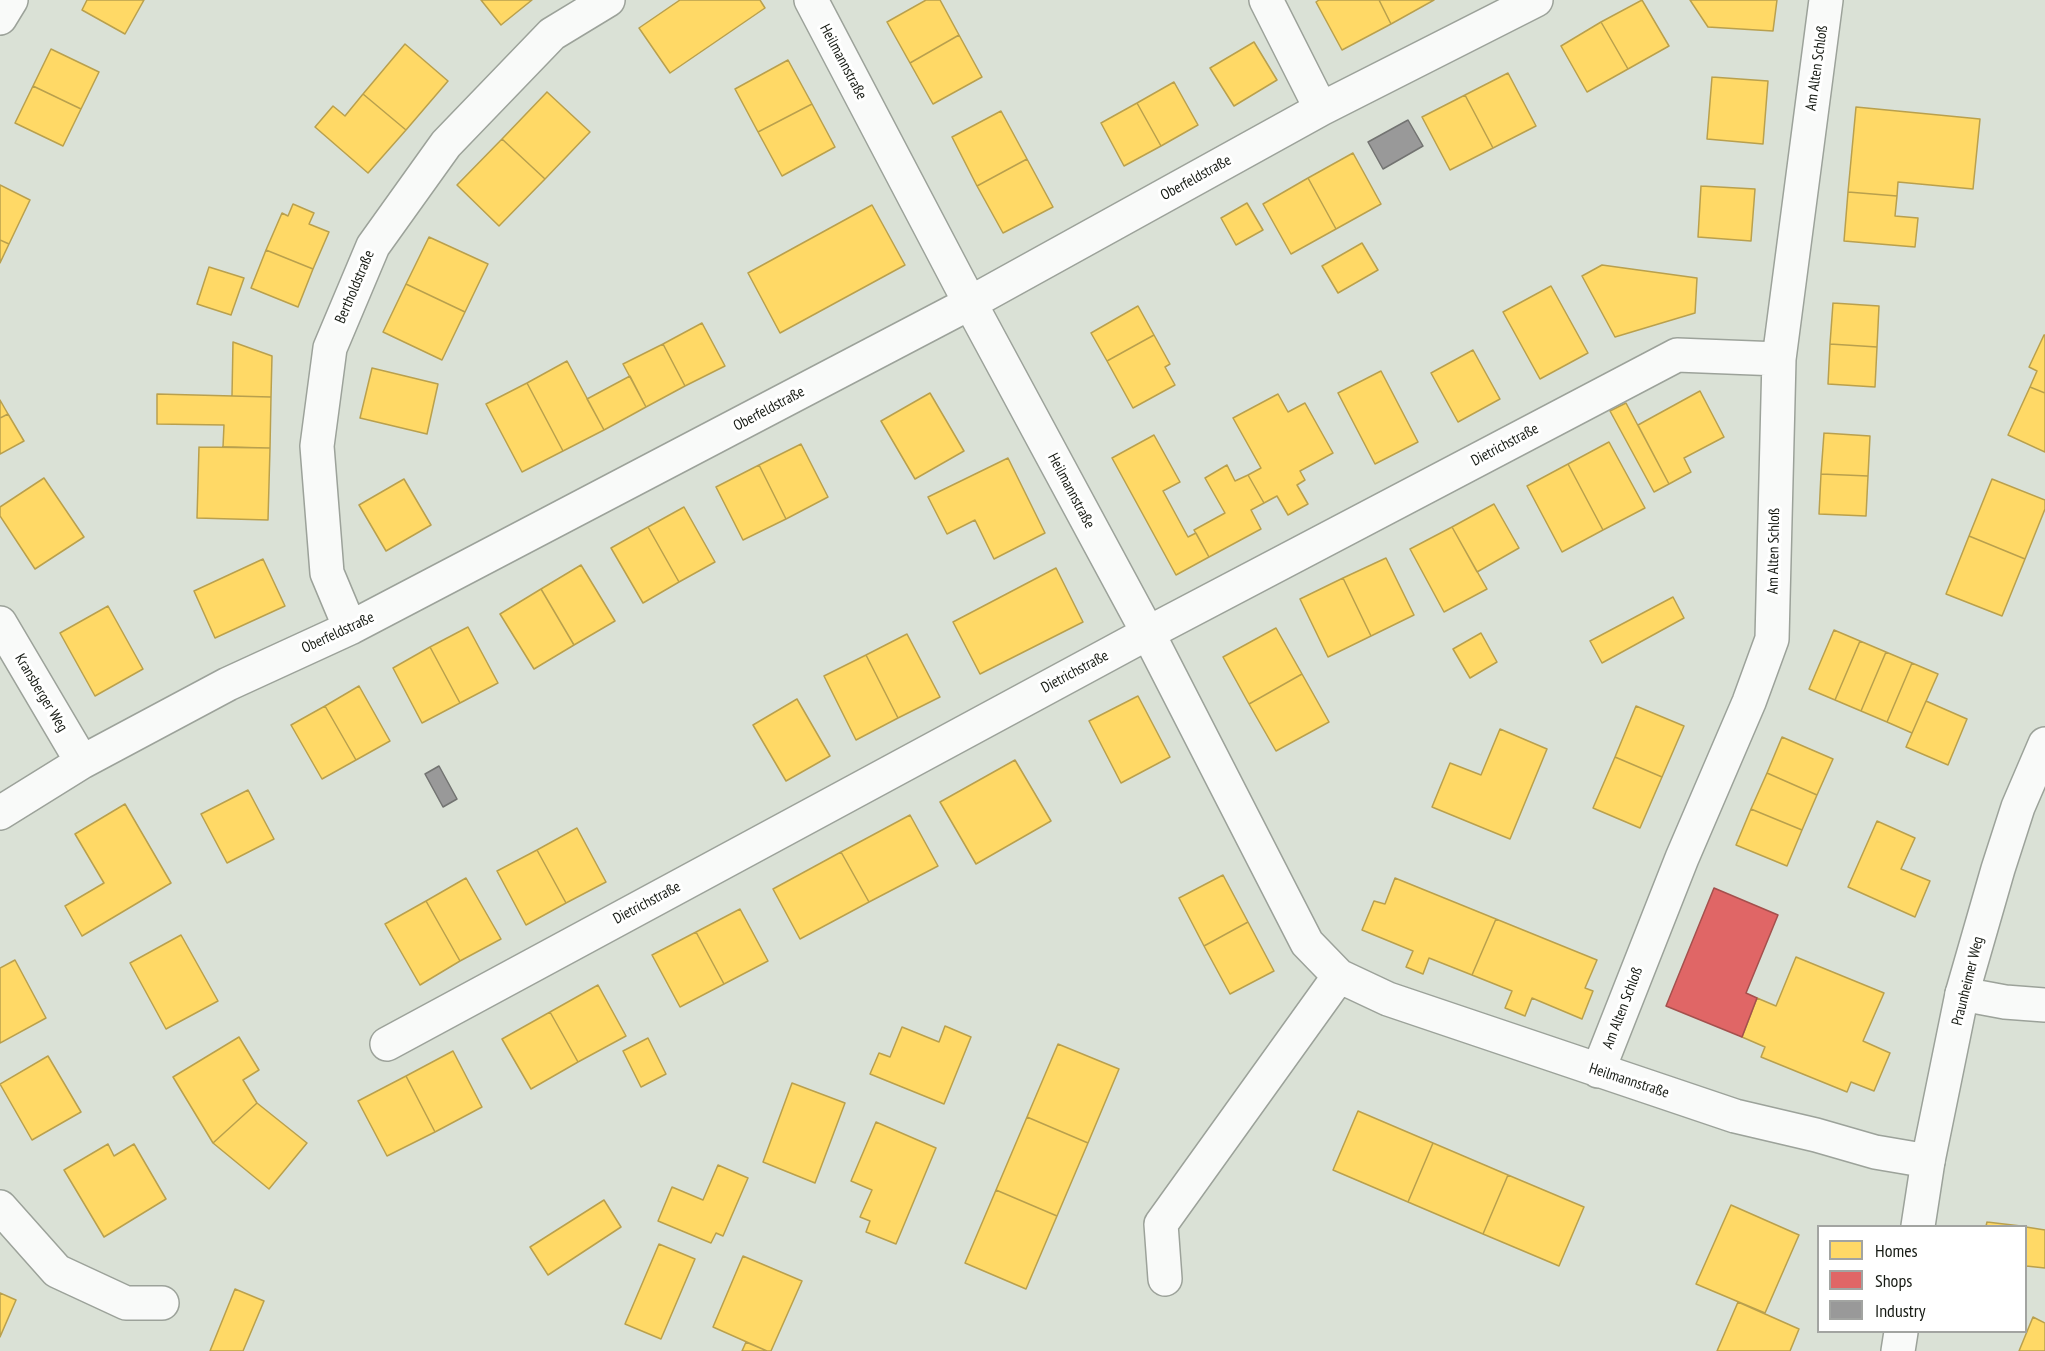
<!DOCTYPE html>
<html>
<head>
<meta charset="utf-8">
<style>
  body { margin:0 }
  #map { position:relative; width:2045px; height:1351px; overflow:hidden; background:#dae1d6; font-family:"PT Sans Narrow",sans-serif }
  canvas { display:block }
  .legend { position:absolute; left:1817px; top:1225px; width:210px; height:108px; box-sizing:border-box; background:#fff; border:2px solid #a2a4a1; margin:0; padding:8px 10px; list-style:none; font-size:18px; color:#171b14 }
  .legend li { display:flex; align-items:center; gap:12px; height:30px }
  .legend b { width:30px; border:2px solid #a2a4a1 }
</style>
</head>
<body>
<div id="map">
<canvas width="2045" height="1351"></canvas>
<ul class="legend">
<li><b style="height:16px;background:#ffd966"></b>Homes</li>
<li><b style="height:16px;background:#e06666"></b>Shops</li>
<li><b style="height:16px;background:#999"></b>Industry</li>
</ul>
</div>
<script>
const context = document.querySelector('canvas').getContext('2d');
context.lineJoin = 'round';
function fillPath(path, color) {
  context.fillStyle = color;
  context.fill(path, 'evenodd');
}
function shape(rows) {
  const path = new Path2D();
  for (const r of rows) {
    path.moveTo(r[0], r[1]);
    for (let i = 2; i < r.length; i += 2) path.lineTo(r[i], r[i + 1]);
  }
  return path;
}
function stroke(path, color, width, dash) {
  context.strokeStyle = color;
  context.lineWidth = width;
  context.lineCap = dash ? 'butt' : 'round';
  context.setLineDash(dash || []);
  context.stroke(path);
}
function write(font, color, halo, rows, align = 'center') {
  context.font = font + ' "PT Sans Narrow",sans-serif';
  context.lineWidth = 6;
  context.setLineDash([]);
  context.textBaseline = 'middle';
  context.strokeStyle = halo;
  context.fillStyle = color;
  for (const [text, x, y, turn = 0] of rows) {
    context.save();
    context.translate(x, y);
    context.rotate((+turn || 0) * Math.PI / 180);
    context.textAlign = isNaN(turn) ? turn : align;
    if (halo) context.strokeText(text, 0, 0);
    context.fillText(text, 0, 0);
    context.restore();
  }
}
const homes = shape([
  [87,0,144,0,125,34,82,10,87,0],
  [481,0,532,0,501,25,481,0],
  [680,0,760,0,765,8,670,73,639,28,680,0],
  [926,0,940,0,959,35,910,63,887,22,926,0],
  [1319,0,1379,0,1391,24,1342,50,1316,2,1319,0],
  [1379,0,1434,0,1391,24,1379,0],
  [1642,0,1669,46,1628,69,1601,22,1642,0],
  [1690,0,1777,0,1773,31,1708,27,1690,0],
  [1601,22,1628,69,1587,92,1561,46,1601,22],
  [959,35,982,77,933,104,910,63,959,35],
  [1254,42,1277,80,1234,106,1210,68,1254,42],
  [405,44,448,81,406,130,363,94,405,44],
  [51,49,99,72,81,109,33,86,51,49],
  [788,60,812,104,758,132,735,89,788,60],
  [1508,73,1536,126,1493,148,1465,95,1508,73],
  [1712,77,1768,81,1763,144,1707,139,1712,77],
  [1174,82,1198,125,1161,146,1137,103,1174,82],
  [33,86,81,109,63,146,15,123,33,86],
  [547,92,590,132,545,179,502,139,547,92],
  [363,94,406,130,368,173,315,127,333,106,345,116,363,94],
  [1465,95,1493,148,1450,170,1422,117,1465,95],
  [1137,103,1161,146,1124,166,1101,123,1137,103],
  [812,104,835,147,782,176,758,132,812,104],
  [1856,107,1980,119,1973,189,1898,182,1897,196,1848,192,1856,107],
  [1001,111,1027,159,977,186,952,137,1001,111],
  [502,139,545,179,499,226,457,185,502,139],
  [1353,153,1381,204,1336,229,1308,178,1353,153],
  [1027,159,1053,207,1003,233,977,186,1027,159],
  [1308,178,1336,229,1291,254,1263,204,1308,178],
  [0,185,30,200,9,244,0,240,0,185],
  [1701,186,1755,189,1751,241,1698,237,1701,186],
  [1848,192,1897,196,1895,216,1918,218,1915,247,1844,241,1848,192],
  [1247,203,1263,230,1236,245,1221,218,1247,203],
  [293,204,314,213,309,224,329,232,313,269,266,250,282,213,288,216,293,204],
  [872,205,905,265,780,333,748,273,872,205],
  [429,237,488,264,465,312,406,284,429,237],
  [0,240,9,244,0,263,0,240],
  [1362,243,1378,270,1338,293,1322,266,1362,243],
  [266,250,313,269,298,307,251,288,266,250],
  [1602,265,1697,278,1695,313,1615,337,1582,276,1602,265],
  [209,267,244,278,231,315,197,304,209,267],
  [406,284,465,312,442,360,383,332,406,284],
  [1551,286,1588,353,1540,379,1503,312,1551,286],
  [1833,303,1879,306,1877,347,1830,344,1833,303],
  [1138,306,1154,335,1107,361,1091,333,1138,306],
  [702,323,725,366,685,386,663,344,702,323],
  [1154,335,1170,364,1165,367,1175,385,1133,408,1107,361,1154,335],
  [2044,335,2045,335,2045,393,2030,387,2037,371,2029,367,2044,335],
  [233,342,272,356,271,397,232,396,233,342],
  [663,344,685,386,646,407,623,364,663,344],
  [1830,344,1877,347,1875,387,1828,384,1830,344],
  [1473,350,1500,399,1458,422,1431,373,1473,350],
  [567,361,604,430,563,451,527,383,567,361],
  [372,368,438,384,427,434,360,418,372,368],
  [1381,371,1418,442,1375,464,1338,393,1381,371],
  [630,376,646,407,604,430,587,399,630,376],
  [527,383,563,451,522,472,486,404,527,383],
  [2030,387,2045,393,2045,452,2008,435,2030,387],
  [1700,391,1724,437,1684,458,1691,472,1669,484,1638,425,1700,391],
  [930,393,964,451,915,479,881,421,930,393],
  [157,394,271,397,270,448,223,447,224,425,157,424,157,394],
  [1278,394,1288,412,1305,403,1333,453,1300,471,1305,480,1297,485,1308,504,1288,515,1277,496,1264,503,1248,475,1261,468,1233,418,1278,394],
  [0,400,8,414,0,418,0,400],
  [1626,403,1669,484,1654,492,1610,411,1626,403],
  [8,414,24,441,0,454,0,418,8,414],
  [1824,433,1870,436,1868,476,1821,474,1824,433],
  [1154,435,1180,482,1163,491,1188,537,1196,533,1209,557,1176,575,1112,458,1154,435],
  [1609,442,1645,508,1603,530,1568,464,1609,442],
  [801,444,828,497,786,519,759,465,801,444],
  [199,447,270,448,268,520,197,518,199,447],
  [1008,458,1045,533,994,559,975,520,947,534,928,497,1008,458],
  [1568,464,1603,530,1562,552,1527,486,1568,464],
  [759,465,786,519,743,540,716,487,759,465],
  [1227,465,1235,481,1248,475,1264,503,1251,510,1261,529,1209,557,1194,530,1225,513,1205,478,1227,465],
  [1821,474,1868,476,1866,516,1819,514,1821,474],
  [44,478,84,537,35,569,0,516,0,507,44,478],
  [404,479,431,525,386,551,359,505,404,479],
  [1992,479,2045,500,2045,509,2025,559,1969,536,1992,479],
  [1494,504,1519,548,1477,572,1452,527,1494,504],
  [684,507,715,562,679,582,648,527,684,507],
  [648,527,679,582,643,603,611,548,648,527],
  [1452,527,1487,589,1444,612,1410,549,1452,527],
  [1969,536,2025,559,2002,616,1946,594,1969,536],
  [1386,558,1414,615,1371,636,1343,578,1386,558],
  [263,559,285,606,215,638,194,591,263,559],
  [581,565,615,621,574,645,541,589,581,565],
  [1056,568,1083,622,980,674,953,622,1056,568],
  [1343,578,1371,636,1328,657,1300,599,1343,578],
  [541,589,574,645,534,669,500,614,541,589],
  [1673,597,1684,618,1602,663,1590,641,1673,597],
  [108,606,143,669,95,696,60,633,108,606],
  [468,627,498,683,460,703,430,647,468,627],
  [1276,628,1302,674,1249,704,1223,657,1276,628],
  [1834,630,1860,641,1835,700,1809,689,1834,630],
  [1481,633,1497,662,1470,678,1453,649,1481,633],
  [907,634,940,697,898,718,866,655,907,634],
  [1860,641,1886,652,1861,711,1835,700,1860,641],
  [430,647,460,703,422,723,393,668,430,647],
  [1886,652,1912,663,1887,722,1861,711,1886,652],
  [866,655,898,718,856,740,824,676,866,655],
  [1912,663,1938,674,1912,733,1887,722,1912,663],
  [1302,674,1329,722,1276,751,1249,704,1302,674],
  [359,686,390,741,356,760,325,706,359,686],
  [1138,696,1170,757,1121,783,1089,721,1138,696],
  [797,699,830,756,786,781,753,725,797,699],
  [1926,701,1967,719,1948,765,1906,747,1926,701],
  [325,706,356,760,322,779,291,725,325,706],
  [1636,706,1684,726,1662,777,1615,757,1636,706],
  [1500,729,1547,749,1510,839,1432,807,1450,763,1481,775,1500,729],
  [1782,737,1833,759,1817,795,1767,773,1782,737],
  [1615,757,1662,777,1640,828,1593,808,1615,757],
  [1015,760,1051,821,976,864,940,802,1015,760],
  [1767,773,1817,795,1802,830,1751,809,1767,773],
  [248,790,274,839,227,863,201,814,248,790],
  [125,804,171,883,82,936,65,906,104,883,75,834,125,804],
  [1751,809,1802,830,1787,866,1736,845,1751,809],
  [910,815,938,866,869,902,841,852,910,815],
  [1877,821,1915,838,1901,869,1930,881,1915,917,1848,887,1877,821],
  [577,828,606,882,566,903,537,850,577,828],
  [537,850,566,903,526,925,497,871,537,850],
  [841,852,869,902,800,939,773,889,841,852],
  [1223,875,1248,922,1204,946,1179,898,1223,875],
  [466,878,501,939,460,961,426,901,466,878],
  [1395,878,1496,919,1472,975,1429,958,1423,974,1406,967,1413,951,1362,930,1374,901,1385,904,1395,878],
  [426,901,460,961,420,985,385,924,426,901],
  [740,909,768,961,724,984,696,932,740,909],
  [1496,919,1597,960,1585,988,1593,991,1582,1019,1532,998,1525,1016,1505,1008,1512,991,1472,975,1496,919],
  [1248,922,1274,971,1230,994,1204,946,1248,922],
  [696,932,724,984,680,1007,652,955,696,932],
  [181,935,218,1001,166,1029,130,963,181,935],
  [1796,957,1884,993,1863,1041,1890,1053,1874,1091,1851,1082,1847,1092,1761,1057,1765,1047,1742,1037,1757,998,1776,1006,1796,957],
  [15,960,46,1018,0,1043,0,968,15,960],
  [598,985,626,1036,578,1062,550,1012,598,985],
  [550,1012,578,1062,531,1089,502,1039,550,1012],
  [945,1026,971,1037,944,1104,870,1074,879,1053,890,1057,902,1027,939,1042,945,1026],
  [239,1037,259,1070,243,1080,257,1103,213,1143,173,1077,239,1037],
  [648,1038,666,1074,641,1087,623,1051,648,1038],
  [1058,1044,1119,1069,1088,1143,1027,1117,1058,1044],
  [453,1051,482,1107,435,1132,406,1076,453,1051],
  [48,1056,81,1112,32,1140,0,1084,48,1056],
  [406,1076,435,1132,387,1156,358,1101,406,1076],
  [792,1083,845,1103,815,1183,763,1162,792,1083],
  [257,1103,307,1143,269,1189,213,1143,257,1103],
  [1358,1111,1433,1143,1408,1202,1333,1170,1358,1111],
  [1027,1117,1088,1143,1057,1216,996,1190,1027,1117],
  [876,1122,936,1148,896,1244,866,1232,870,1221,860,1217,872,1190,851,1181,876,1122],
  [1433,1143,1508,1175,1483,1234,1408,1202,1433,1143],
  [108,1144,114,1156,134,1144,166,1199,104,1237,64,1170,108,1144],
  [718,1165,748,1178,723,1236,716,1233,711,1243,658,1221,672,1187,703,1200,718,1165],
  [1508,1175,1584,1207,1559,1266,1483,1234,1508,1175],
  [996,1190,1057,1216,1026,1289,965,1263,996,1190],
  [604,1200,621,1227,548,1275,530,1247,604,1200],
  [1731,1205,1799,1235,1765,1313,1696,1284,1731,1205],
  [1987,1222,2021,1226,1986,1226,1987,1222],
  [2026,1227,2045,1230,2045,1268,2026,1266,2026,1227],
  [659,1244,695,1259,661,1339,625,1324,659,1244],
  [743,1256,802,1281,771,1351,767,1351,713,1327,743,1256],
  [235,1289,264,1301,243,1351,210,1351,235,1289],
  [0,1293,16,1300,0,1337,0,1293],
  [1738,1302,1799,1329,1790,1351,1717,1351,1738,1302],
  [2033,1317,2045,1323,2045,1351,2019,1351,2033,1317],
  [746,1342,767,1351,742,1351,746,1342]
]);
fillPath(homes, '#ffd966');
stroke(homes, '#b9a04d', 1.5);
const shops = shape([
  [1714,888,1778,915,1746,993,1757,998,1742,1037,1666,1006,1714,888]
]);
fillPath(shops, '#e06666');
stroke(shops, '#a4504d', 1.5);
const industry = shape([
  [1408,120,1423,146,1383,169,1368,142,1408,120],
  [439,766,457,799,443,807,425,774,439,766]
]);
fillPath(industry, '#999');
stroke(industry, '#727371', 1.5);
const street = shape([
  [811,0,970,303,1148,633,1307,943,1339,976,1388,999,1735,1116,1816,1135,1875,1152,1928,1161],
  [1266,0,1321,109],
  [0,18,11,0],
  [0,623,82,762],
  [350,628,327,573,317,446,330,348,373,246,446,144,552,34,608,0],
  [0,813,82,762,228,684,350,628,970,303,1321,109,1536,0],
  [1962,994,2005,1002,2045,1005],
  [387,1044,1148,633,1677,355,1779,359],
  [1598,1071,1682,858,1749,702,1772,639,1779,359,1826,0],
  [0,1207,57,1271,126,1303,162,1303],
  [1165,1279,1161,1224,1339,976]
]);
const secondary = shape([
  [1918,1226,1928,1161,1962,994,1998,869,2018,807,2045,744],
  [1898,1351,1901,1332]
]);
stroke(street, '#9ca29a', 36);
stroke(secondary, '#9ca29a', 36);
stroke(street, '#f9faf9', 33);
stroke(secondary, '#f9faf9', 33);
write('15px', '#171b14', '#fff', [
  ["Heilmannstraße",843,62,62],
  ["Am Alten Schloß",1817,68,-82],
  ["Oberfeldstraße",1196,178,-29],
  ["Bertholdstraße",355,287,-67],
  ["Oberfeldstraße",769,409,-28],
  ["Dietrichstraße",1505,445,-28],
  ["Heilmannstraße",1071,491,62],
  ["Am Alten Schloß",1774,551,-89],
  ["Oberfeldstraße",338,633,-25],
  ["Dietrichstraße",1075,672,-28],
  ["Kransberger Weg",41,693,59],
  ["Dietrichstraße",647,903,-28],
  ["Praunheimer Weg",1968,981,-76],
  ["Am Alten Schloß",1623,1008,-69],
  ["Heilmannstraße",1629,1081,18]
]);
</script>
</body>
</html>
